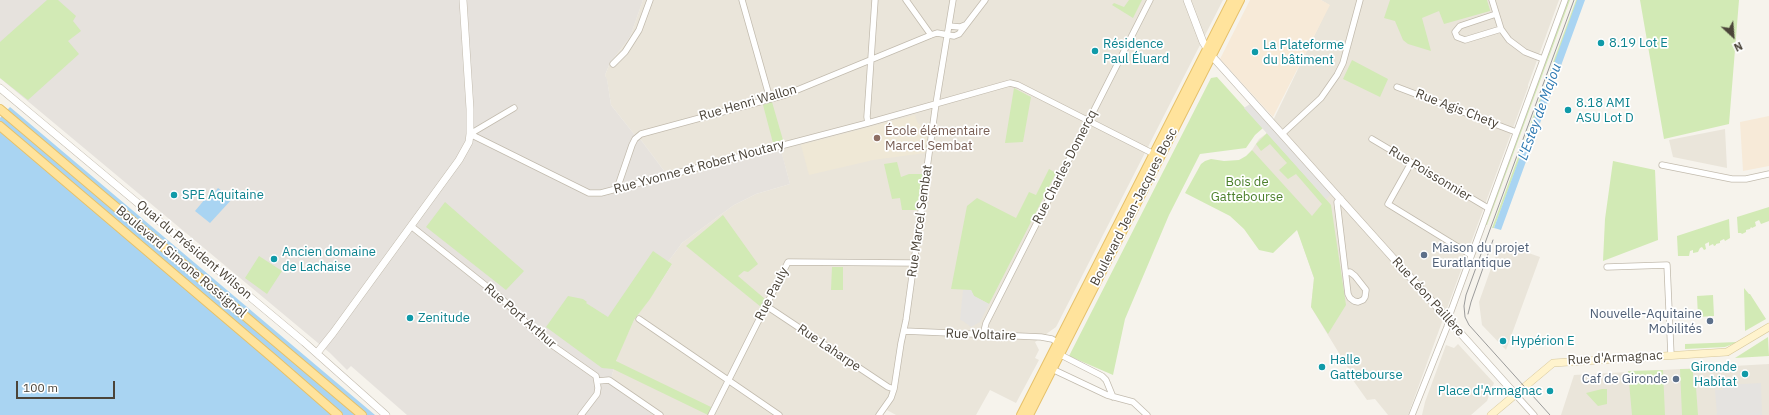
<!DOCTYPE html>
<html>
<head>
<meta charset="utf-8">
<style>
  body { margin:0 }
  #map { position:relative; width:1769px; height:415px; overflow:hidden; background:#f6f3ec; font-family:"IBM Plex Sans",sans-serif }
  canvas { display:block }
  .north { position:absolute; left:1713px; top:16px; width:40px; height:40px; -webkit-text-stroke:3px #fff; paint-order:stroke; rotate:154deg; font-size:11px; font-weight:700; line-height:16px; text-align:center; color:#4b4439 }
  .north::after { content:''; display:block; margin:auto; width:14px; height:18px; background:#4b4439; clip-path:polygon(50% 0,100% 100%,50% 72%,0 100%) }
  .scale { position:absolute; left:16px; top:381px; width:99px; height:18px; box-sizing:border-box; border:2px solid #4b4439; border-top:0; padding-left:5px; font-size:12px; line-height:14px; white-space:nowrap; color:#4b4439; -webkit-text-stroke:3px #fff; paint-order:stroke }
</style>
</head>
<body>
<div id="map">
<canvas width="1769" height="415"></canvas>
<div class="north">N</div>
<div class="scale">100 m</div>
</div>
<script>
const context = document.querySelector('canvas').getContext('2d');
context.lineJoin = 'round';
function fillPath(path, color) {
  context.fillStyle = color;
  context.fill(path, 'evenodd');
}
function shape(rows) {
  const path = new Path2D();
  for (const r of rows) {
    path.moveTo(r[0], r[1]);
    for (let i = 2; i < r.length; i += 2) path.lineTo(r[i], r[i + 1]);
  }
  return path;
}
function stroke(path, color, width, dash) {
  context.strokeStyle = color;
  context.lineWidth = width;
  context.lineCap = dash ? 'butt' : 'round';
  context.setLineDash(dash || []);
  context.stroke(path);
}
function write(font, color, halo, rows, align = 'center') {
  context.font = font + ' "IBM Plex Sans",sans-serif';
  context.lineWidth = 3.5;
  context.setLineDash([]);
  context.textBaseline = 'middle';
  context.strokeStyle = halo;
  context.fillStyle = color;
  for (const [text, x, y, turn = 0] of rows) {
    context.save();
    context.translate(x, y);
    context.rotate((+turn || 0) * Math.PI / 180);
    context.textAlign = isNaN(turn) ? turn : align;
    if (halo) context.strokeText(text, 0, 0);
    context.fillText(text, 0, 0);
    context.restore();
  }
}
fillPath(shape([
  [643,0,1223,0,1056,327,1035,342,1039,350,1035,358,1039,360,1016,403,990,390,976,415,896,415,885,409,881,415,654,415,611,385,612,375,619,352,634,320,661,282,672,264,668,262,682,243,734,205,756,194,790,184,781,151,671,180,641,140,634,134,611,105,607,80,605,75,610,63,630,37],
  [1321,0,1559,0,1528,85,1528,87,1408,415,1388,415,1375,399,1367,400,1350,376,1348,368,1311,307,1314,278,1297,229,1252,150,1259,139,1267,133,1329,5],
  [1725,129,1727,168,1673,157,1669,140],
  [1500,243,1540,257,1506,350,1482,325,1479,302],
  [1458,344,1494,383,1487,401,1471,415,1422,415,1425,402,1446,345,1454,348],
  [1769,364,1769,415,1561,415,1574,375]
]), '#eae5da');
fillPath(shape([
  [1250,0,1321,0,1330,5,1273,117,1220,59],
  [1769,116,1769,166,1743,171,1740,122]
]), '#f7ead8');
fillPath(shape([
  [0,0,643,0,630,37,610,63,605,75,607,79,611,105,634,134,641,140,671,180,781,150,790,184,756,194,734,205,682,243,668,262,672,264,661,282,634,320,619,352,612,375,611,385,654,415,407,415,351,366,347,370,330,353,0,78]
]), '#e6e2dd');
fillPath(shape([
  [915,115,917,122,921,126,929,127,925,153,873,160,809,175,801,145]
]), '#efe8d6');
fillPath(shape([
  [47,0,58,0,76,16,73,21,81,31,68,41,79,54,28,100,0,78,0,42],
  [1129,0,1142,0,1133,18,1112,5,1114,3,1124,7],
  [1390,0,1487,0,1490,10,1490,11,1444,24,1439,11,1422,18,1431,51,1408,44,1403,40,1395,21,1384,18],
  [1568,0,1570,0,1487,225,1485,225],
  [1576,0,1578,0,1494,228,1492,228],
  [1640,0,1739,0,1729,124,1664,139],
  [1352,60,1388,79,1380,97,1343,79],
  [1217,77,1263,128,1255,135,1246,148,1200,154,1169,215,1125,319,1113,375,1069,356,1211,78],
  [1014,88,1031,97,1023,142,1005,143],
  [772,102,783,140,773,143,763,105],
  [1267,133,1331,205,1346,305,1328,334,1311,307,1314,278,1297,230,1273,253,1259,250,1244,229,1230,216,1185,193,1201,164,1205,161,1211,159,1224,161,1239,160,1246,156,1252,150,1312,216,1322,204,1296,174,1288,179,1279,170,1287,163,1270,144,1261,151,1256,144],
  [1613,161,1655,170,1658,240,1603,261,1605,219],
  [897,162,901,177,909,174,923,174,917,210,902,210,900,198,892,199,884,164],
  [1049,169,1056,173,989,304,974,296,971,290,951,289,967,206,977,198,1016,218,1029,192,1036,195],
  [445,202,524,271,506,290,426,227],
  [1769,207,1769,221,1761,224,1759,220,1755,222,1756,226,1752,228,1751,227,1750,229,1746,230,1746,232,1742,234,1741,233,1738,233,1737,217],
  [723,215,758,264,748,272,744,271,738,276,765,299,761,307,686,246],
  [1729,219,1730,238,1725,241,1724,239,1720,241,1720,243,1716,244,1716,245,1714,246,1713,244,1709,246,1709,242,1705,244,1706,249,1704,250,1702,247,1700,248,1698,252,1693,253,1693,250,1690,251,1689,256,1678,256,1677,236],
  [653,251,672,264,650,299,634,320,616,361,711,407,708,415,613,369,602,368,546,327,568,296,583,299,587,302,586,303,608,317],
  [259,256,282,271,267,294,245,278],
  [832,267,843,267,843,290,831,290],
  [1744,288,1749,294,1750,294,1766,319,1745,331],
  [1713,295,1714,316,1698,317,1697,296],
  [1768,337,1769,356,1735,358],
  [1738,342,1725,347,1685,349,1685,344],
  [1693,369,1693,387,1696,387,1698,415,1682,415,1680,369],
  [1663,370,1665,415,1632,415,1628,371],
  [1602,389,1607,389,1607,404,1598,406,1586,393]
]), '#d2eab5');
fillPath(shape([
  [1250,104,1331,194,1326,199,1244,108],
  [963,290,971,290,974,296,989,304,980,322,971,327,963,321,960,320],
  [1761,383,1762,415,1717,415,1715,390,1723,390,1723,385]
]), '#e5e3e0');
fillPath(shape([
  [1577,0,1585,0,1501,230,1494,228],
  [10,107,375,415,0,415,0,118],
  [218,188,232,199,210,223,195,211,205,199,207,201]
]), '#a9d4f2');
const minor = shape([
  [742,0,770,99],
  [906,0,931,35],
  [1492,0,1501,29,1509,40,1525,52,1543,59],
  [1496,14,1460,26,1455,32,1457,37,1465,40,1501,29],
  [949,26,960,27,965,25],
  [613,64,625,52,639,30,650,0],
  [1397,87,1516,132],
  [514,108,470,134,589,193,601,193,868,123,1010,83,1018,85,1154,154],
  [868,123,867,117,875,0],
  [1282,134,1321,98,1337,75,1343,63,1360,0],
  [1372,139,1488,208],
  [1411,163,1388,204,1471,255],
  [1662,165,1732,179,1746,179,1769,174],
  [620,188,619,183,632,145,635,139,641,134,785,95,931,35,937,33,954,36,959,34,985,0],
  [1341,199,1337,202,1348,294,1350,298,1354,301,1358,302,1363,300,1365,297,1366,290,1355,276,1350,272,1346,273],
  [411,226,500,297,542,338,596,376,598,388,597,394,581,415],
  [1607,267,1667,265,1671,355],
  [765,305,888,387,894,389],
  [639,319,779,415],
  [904,331,1041,337,1052,339,1060,344],
  [983,335,986,323,1150,0],
  [1057,353,1102,376,1106,380,1113,397],
  [1052,369,1107,395,1133,402,1147,415],
  [598,381,609,380,660,415],
  [1515,394,1534,415],
  [711,415,788,262,913,263],
  [879,415,891,398,894,389,901,343,906,320,935,110,953,0],
  [1412,415,1447,327,1451,311,1565,0]
]);
const tertiary = shape([
  [1187,0,1203,42,1211,55,1515,394],
  [0,88,304,342,386,415],
  [317,353,333,333,459,160,469,142,470,134,470,109,463,0]
]);
const secondary = shape([
  [1491,415,1553,363,1727,352,1769,327]
]);
const primary = shape([
  [0,109,362,415],
  [0,126,275,360,338,415],
  [1021,415,1232,0],
  [1029,415,1240,0]
]);
stroke(minor, '#c2bbae', 7);
stroke(tertiary, '#c2bbae', 8);
stroke(secondary, '#d6c79b', 8);
stroke(primary, '#e6c16a', 10);
stroke(minor, '#fff', 5.5);
stroke(tertiary, '#fff', 7);
stroke(secondary, '#fff3cd', 7);
stroke(primary, '#ffe39c', 8);
stroke(shape([
  [1468,314,1471,302,1493,240],
  [1550,415,1469,325,1465,317,1464,306,1466,295,1574,0]
]), '#9a9a9a', 1);
for (const [x, y, r, color] of [
  [1601,43,4,"#0f9aa8"],
  [1095,51,4,"#0f9aa8"],
  [1255,52,4,"#0f9aa8"],
  [1568,110,4,"#0f9aa8"],
  [877,138,4,"#8d6e63"],
  [174,195,4,"#0f9aa8"],
  [1424,255,4,"#5c6f8a"],
  [274,259,4,"#0f9aa8"],
  [410,318,4,"#0f9aa8"],
  [1710,321,4,"#5c6f8a"],
  [1503,341,4,"#0f9aa8"],
  [1322,367,4,"#0f9aa8"],
  [1745,374,4,"#0f9aa8"],
  [1676,379,4,"#5c6f8a"],
  [1550,391,4,"#0f9aa8"]
]) {
  const dot = new Path2D();
  dot.arc(x, y, r, 0, 2 * Math.PI);
  context.fillStyle = color;
  context.fill(dot);
  stroke(dot, '#fff', 1.5);
}
write('13px', '#0d838f', '#fff', [
  ["8.19 Lot E",1609,43],
  ["Résidence",1103,44],
  ["Paul Éluard",1103,59],
  ["La Plateforme",1263,45],
  ["du bâtiment",1263,60],
  ["8.18 AMI",1576,103],
  ["ASU Lot D",1576,118],
  ["SPE Aquitaine",182,195],
  ["Ancien domaine",282,252],
  ["de Lachaise",282,267],
  ["Zenitude",418,318],
  ["Hypérion E",1511,341],
  ["Halle",1330,360],
  ["Gattebourse",1330,375],
  ["Gironde",1737,367,"right"],
  ["Habitat",1737,382,"right"],
  ["Place d'Armagnac",1542,391,"right"]
], 'left');
write('13px', '#4b4439', '#fff', [
  ["Rue Henri Wallon",748,103,-16],
  ["Rue Agis Chety",1457,109,21],
  ["Rue Yvonne et Robert Noutary",699,167,-15],
  ["Rue Charles Domercq",1065,167,-63],
  ["Rue Poissonnier",1430,174,31],
  ["Boulevard Jean-Jacques Bosc",1134,207,-63],
  ["Rue Marcel Sembat",920,221,-82],
  ["Quai du Président Wilson",194,250,40],
  ["Boulevard Simone Rossignol",181,262,40],
  ["Rue Pauly",772,294,-63],
  ["Rue Léon Paillère",1428,297,48],
  ["Rue Port Arthur",520,316,41],
  ["Rue Voltaire",981,335,2],
  ["Rue Laharpe",829,348,34],
  ["Rue d'Armagnac",1615,358,-3]
]);
write('13px', '#785e54', '#fff', [
  ["École élémentaire",885,131],
  ["Marcel Sembat",885,146]
], 'left');
write('13px', '#4a7f2a', '#fff', [
  ["Bois de",1247,182],
  ["Gattebourse",1247,197]
]);
write('13px', '#4e5e75', '#fff', [
  ["Maison du projet",1432,248,"left"],
  ["Euratlantique",1432,263,"left"],
  ["Nouvelle-Aquitaine",1702,314],
  ["Mobilités",1702,329],
  ["Caf de Gironde",1668,379]
], 'right');
write('italic 14px', '#2e7ab2', '#fff', [
  ["L'Estey de Majou",1540,112,-70]
]);
</script>
</body>
</html>
